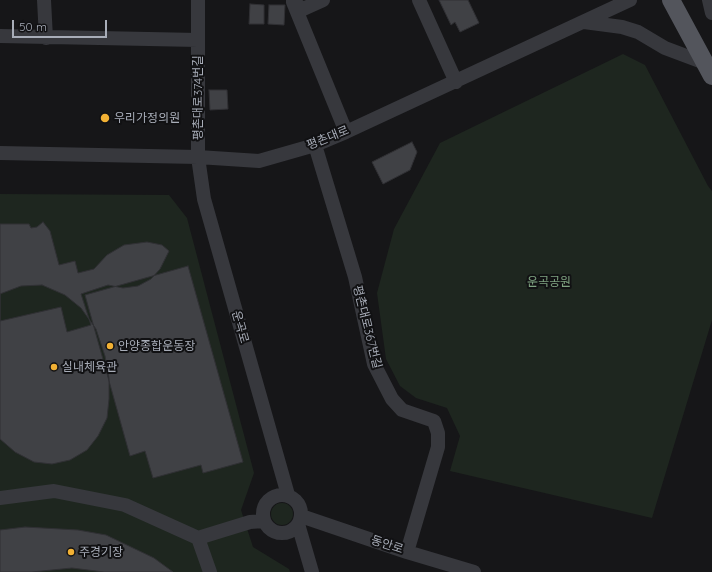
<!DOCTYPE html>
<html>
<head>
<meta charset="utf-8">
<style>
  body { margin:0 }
  #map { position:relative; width:712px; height:572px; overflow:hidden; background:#161618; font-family:Quicksand,sans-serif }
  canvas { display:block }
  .scale { position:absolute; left:12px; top:20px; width:95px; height:18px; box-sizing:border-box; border:2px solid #a8adb8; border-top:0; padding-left:5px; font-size:12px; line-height:14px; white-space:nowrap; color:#a8adb8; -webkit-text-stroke:3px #111113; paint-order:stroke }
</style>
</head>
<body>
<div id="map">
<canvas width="712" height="572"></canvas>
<div class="scale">50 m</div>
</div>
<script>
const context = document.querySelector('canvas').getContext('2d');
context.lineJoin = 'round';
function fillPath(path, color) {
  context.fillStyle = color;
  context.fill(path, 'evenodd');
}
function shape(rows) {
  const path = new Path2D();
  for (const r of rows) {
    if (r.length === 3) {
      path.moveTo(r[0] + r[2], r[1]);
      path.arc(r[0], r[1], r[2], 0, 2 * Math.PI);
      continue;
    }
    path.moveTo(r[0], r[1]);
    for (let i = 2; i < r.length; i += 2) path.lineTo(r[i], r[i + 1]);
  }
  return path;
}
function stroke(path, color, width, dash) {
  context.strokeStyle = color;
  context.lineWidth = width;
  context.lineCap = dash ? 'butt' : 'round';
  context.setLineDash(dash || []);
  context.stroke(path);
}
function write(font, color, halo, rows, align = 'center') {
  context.font = font + ' Quicksand,"Noto Sans KR",sans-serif';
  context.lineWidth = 4;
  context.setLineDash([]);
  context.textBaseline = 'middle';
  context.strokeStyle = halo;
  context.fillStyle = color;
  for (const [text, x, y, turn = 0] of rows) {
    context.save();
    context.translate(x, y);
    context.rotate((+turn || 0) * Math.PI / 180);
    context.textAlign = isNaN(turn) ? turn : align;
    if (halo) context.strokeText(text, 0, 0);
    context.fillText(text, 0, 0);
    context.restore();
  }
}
fillPath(shape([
  [623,54,645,65,708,186,712,191,712,320,652,518,450,471,460,436,447,408,416,398,400,386,386,359,377,293,394,229,440,143],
  [0,194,169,195,187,218,254,473,241,510,253,547,289,569,290,572,0,572],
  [282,514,11]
]), '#1e261f');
const building = shape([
  [439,0,468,0,479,23,460,32,455,22,451,25,439,0],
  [250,4,264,5,264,24,249,24,250,4],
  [269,5,285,5,284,25,268,24,269,5],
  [209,90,227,90,228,109,210,110,209,90],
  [412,142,417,152,410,170,383,184,372,162,412,142],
  [43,222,50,231,59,265,75,261,78,273,94,269,107,255,124,245,147,242,162,245,169,251,160,269,151,279,138,286,123,288,108,285,81,294,91,325,67,332,61,307,0,321,0,224,29,224,31,228,37,227,43,222],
  [188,266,243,462,203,473,201,465,153,478,145,451,130,456,85,295,188,266],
  [42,285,65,295,81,308,96,329,105,356,109,378,109,399,107,418,98,436,87,450,70,460,52,464,34,462,15,452,0,439,0,294,21,286,42,285],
  [25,527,78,530,106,535,154,558,173,572,104,572,72,568,32,572,0,572,0,530,25,527]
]);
fillPath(building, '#404145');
stroke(building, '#303034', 1);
stroke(shape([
  [44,0,46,38],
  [198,0,198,157,204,199,288,495],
  [293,0,293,2,303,9,323,0],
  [419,0,456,82],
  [709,0,712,13],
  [293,2,346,132],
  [584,22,622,27,638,32,665,48,705,63],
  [0,36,198,40],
  [315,145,355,277,374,364,392,399,402,410,434,421,438,433,438,447,407,552],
  [0,153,198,157,259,161,315,145,346,132,630,0],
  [282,514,19],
  [0,498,54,491,125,505,198,538,210,572],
  [301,516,407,552,474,572],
  [298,524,312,572],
  [198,538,250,522,264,521]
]), '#37383d', 14);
stroke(shape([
  [671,0,712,76]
]), '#53555c', 18);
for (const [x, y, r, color] of [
  [105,118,5,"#f2b134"],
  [110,346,4,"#f2b134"],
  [54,367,4,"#f2b134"],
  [71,552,4,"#f2b134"]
]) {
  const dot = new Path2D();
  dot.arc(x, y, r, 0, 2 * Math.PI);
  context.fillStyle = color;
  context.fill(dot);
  stroke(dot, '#111113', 1.5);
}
write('12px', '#a8adb8', '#111113', [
  ["평촌대로374번길",198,98,-90],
  ["평촌대로",328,138,-22],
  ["운곡로",240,327,74],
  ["평촌대로367번길",367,327,76],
  ["동안로",387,545,18]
]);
write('12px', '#a8adb8', '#111113', [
  ["우리가정의원",114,118],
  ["안양종합운동장",118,346],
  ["실내체육관",62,367],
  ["주경기장",79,552]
], 'left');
write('12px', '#7fa381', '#111113', [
  ["운곡공원",549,282]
]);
</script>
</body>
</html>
